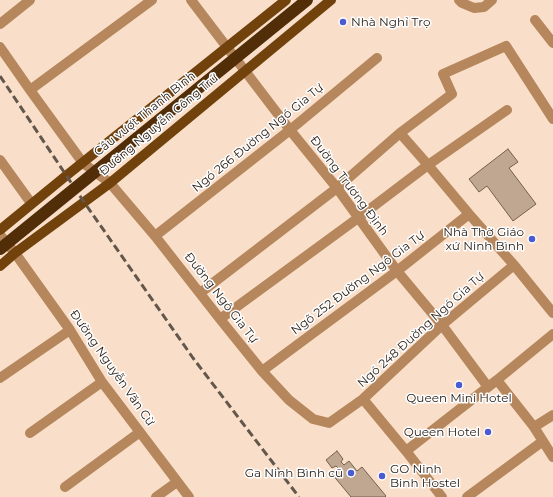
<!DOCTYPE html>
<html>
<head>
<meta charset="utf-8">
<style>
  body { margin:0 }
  canvas { display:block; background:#f9dfca }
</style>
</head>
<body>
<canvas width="553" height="497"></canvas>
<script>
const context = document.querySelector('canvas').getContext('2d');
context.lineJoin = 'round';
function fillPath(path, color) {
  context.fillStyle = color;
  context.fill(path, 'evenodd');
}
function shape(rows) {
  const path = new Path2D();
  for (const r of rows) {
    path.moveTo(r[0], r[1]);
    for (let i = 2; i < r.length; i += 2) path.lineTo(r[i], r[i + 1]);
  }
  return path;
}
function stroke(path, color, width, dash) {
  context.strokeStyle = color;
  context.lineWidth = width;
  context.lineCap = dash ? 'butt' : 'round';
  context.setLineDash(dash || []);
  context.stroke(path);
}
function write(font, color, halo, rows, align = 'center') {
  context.font = font + ' Montserrat,sans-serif';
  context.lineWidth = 3;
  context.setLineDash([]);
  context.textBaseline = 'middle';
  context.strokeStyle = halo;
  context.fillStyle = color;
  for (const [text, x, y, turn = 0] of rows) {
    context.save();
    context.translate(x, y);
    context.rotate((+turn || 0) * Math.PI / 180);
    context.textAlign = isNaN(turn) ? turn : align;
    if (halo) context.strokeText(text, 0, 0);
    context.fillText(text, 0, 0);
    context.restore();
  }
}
const building = shape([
  [508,149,518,162,509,168,536,204,513,221,487,186,479,192,469,179,508,149],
  [337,451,343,459,341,462,344,465,349,461,357,471,362,467,386,496,385,497,351,497,332,474,339,469,336,466,332,468,326,460,337,451]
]);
fillPath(building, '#bfa792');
stroke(building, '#75604d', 1);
stroke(shape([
  [191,0,290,130,337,188,397,271,442,325,488,387],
  [459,0,462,3,474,8,484,7,492,0],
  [535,20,553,43],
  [0,24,30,0],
  [0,47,30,90,83,163,110,183,155,236,220,319,262,371,289,400,313,419,329,423,363,399,406,451,442,497],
  [30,90,152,0],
  [400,133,428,165,469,214,514,265,553,313],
  [0,160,31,203],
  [0,235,15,253,70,330,102,382,189,497],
  [155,236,290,130,377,58],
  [200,293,337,188,400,133,452,94,443,74,506,46,553,119],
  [220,319,358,218,428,165,507,110],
  [262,371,397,271,469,214],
  [0,378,70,330],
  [497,380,534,427,553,457],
  [363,399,442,325,514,265],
  [534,427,553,415],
  [30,433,102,382],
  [406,451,497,380,553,334],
  [65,487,140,432],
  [156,497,177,482],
  [467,497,543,441]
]), '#b6875d', 10);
stroke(shape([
  [0,230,67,175,286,0],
  [0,266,15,253,110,183,331,0]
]), '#72420c', 10);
stroke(shape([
  [0,76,84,202,193,358,299,497]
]), '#63564a', 3, [8, 4]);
stroke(shape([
  [0,249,307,0]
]), '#522e08', 12);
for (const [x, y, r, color] of [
  [343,22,4,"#4a5bd0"],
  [532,239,4,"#4a5bd0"],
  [459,385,4,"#4a5bd0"],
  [488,432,4,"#4a5bd0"],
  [351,473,4,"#4a5bd0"],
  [382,476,4,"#4a5bd0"]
]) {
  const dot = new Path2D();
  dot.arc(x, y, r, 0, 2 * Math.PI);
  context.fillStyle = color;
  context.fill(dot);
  stroke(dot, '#fff', 1.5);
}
write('12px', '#2a2119', '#fff', [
  ["Nhà Nghỉ Trọ",351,22,"left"],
  ["Nhà Thờ Giáo",524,232],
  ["xứ Ninh Bình",524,246],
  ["Queen Mini Hotel",459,398,"center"],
  ["Queen Hotel",480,432],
  ["GO Ninh",390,469,"left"],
  ["Binh Hostel",390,483,"left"],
  ["Ga Ninh Bình cũ",343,473]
], 'right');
write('12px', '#2a2119', '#fff', [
  ["Cầu vượt Thanh Bình",145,114,-39],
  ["Đường Nguyễn Công Trứ",159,125,-40],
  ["Ngó 266 Đuờng Ngó Gia Tự",258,138,-39],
  ["Đuờng Trương Định",349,186,53],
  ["Ngõ 252 Đường Ngô Gia Tự",358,283,-37],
  ["Đường Ngô Gia Tự",221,298,52],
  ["Ngó 248 Đuờng Ngó Gia Tự",421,330,-42],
  ["Đường Nguyễn Văn Cừ",112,368,55]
]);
</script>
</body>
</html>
